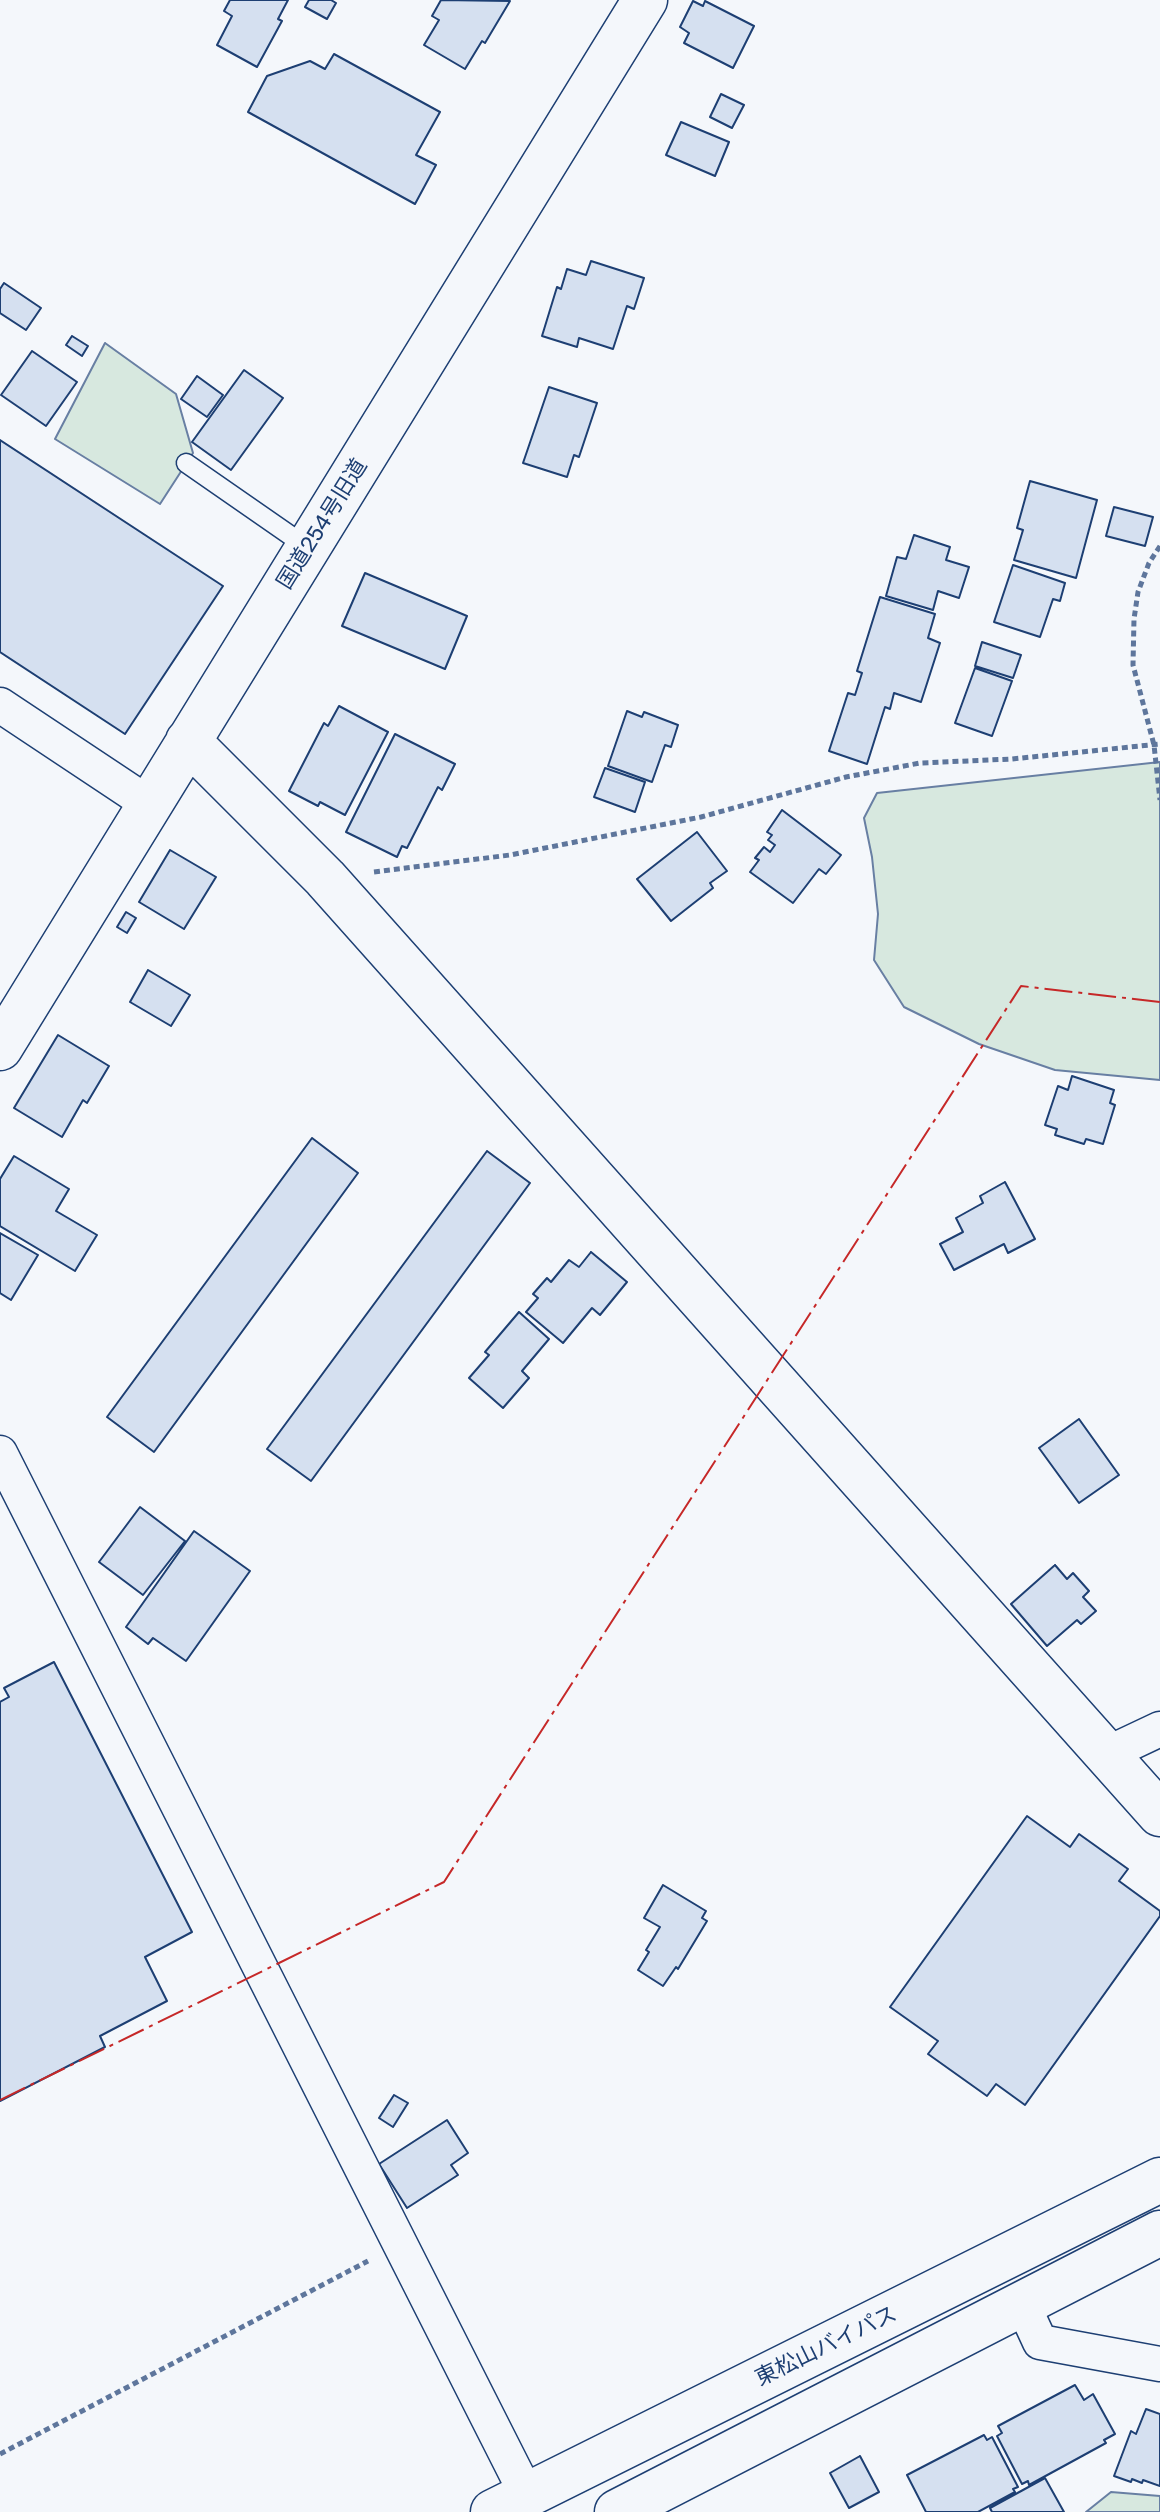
<!DOCTYPE html>
<html>
<head>
<meta charset="utf-8">
<style>
  body { margin:0 }
  canvas { display:block; background:#f4f7fb }
</style>
</head>
<body>
<canvas width="1160" height="2512"></canvas>
<script>
const context = document.querySelector('canvas').getContext('2d');
context.lineJoin = 'round';
function fillPath(path, color) {
  context.fillStyle = color;
  context.fill(path, 'evenodd');
}
function shape(rows) {
  const path = new Path2D();
  for (const r of rows) {
    path.moveTo(r[0], r[1]);
    for (let i = 2; i < r.length; i += 2) path.lineTo(r[i], r[i + 1]);
  }
  return path;
}
function stroke(path, color, width, dash) {
  context.strokeStyle = color;
  context.lineWidth = width;
  context.lineCap = dash ? 'butt' : 'round';
  context.setLineDash(dash || []);
  context.stroke(path);
}
function write(font, color, halo, rows, align = 'center') {
  context.font = font + ' "Golos Text","Noto Sans JP",sans-serif';
  context.lineWidth = 6;
  context.setLineDash([]);
  context.textBaseline = 'middle';
  context.strokeStyle = halo;
  context.fillStyle = color;
  for (const [text, x, y, turn = 0] of rows) {
    context.save();
    context.translate(x, y);
    context.rotate((+turn || 0) * Math.PI / 180);
    context.textAlign = isNaN(turn) ? turn : align;
    if (halo) context.strokeText(text, 0, 0);
    context.fillText(text, 0, 0);
    context.restore();
  }
}
const green = shape([
  [105,343,176,394,193,453,160,504,55,439,105,343],
  [1160,762,1160,1080,1055,1070,979,1044,904,1007,874,960,878,914,872,857,864,818,877,793,1160,762],
  [1111,2492,1160,2496,1160,2512,1086,2512,1111,2492]
]);
fillPath(green, '#d7e8df');
stroke(green, '#687fa3', 2);
const building = shape([
  [230,0,288,0,278,19,282,21,257,67,217,45,232,16,224,11,230,0],
  [309,0,331,0,336,3,327,19,305,7,309,0],
  [441,0,510,1,485,43,482,41,465,69,424,45,439,20,432,16,441,0],
  [693,1,703,6,705,1,754,26,733,68,684,43,689,33,680,27,693,1],
  [334,54,440,112,416,155,436,165,415,204,248,112,267,76,310,61,325,69,334,54],
  [721,94,744,105,732,128,710,117,721,94],
  [681,122,729,142,715,176,666,155,681,122],
  [591,261,644,278,634,309,627,306,613,349,579,338,577,347,542,336,557,287,561,289,567,269,586,275,591,261],
  [4,283,41,308,26,330,0,313,0,289,4,283],
  [72,336,88,346,82,356,66,345,72,336],
  [32,351,77,382,46,426,1,395,32,351],
  [244,370,283,398,231,470,192,442,244,370],
  [197,376,223,395,207,417,181,399,197,376],
  [549,387,597,403,579,457,574,455,567,477,523,463,549,387],
  [0,440,223,586,125,734,0,652,0,440],
  [1030,481,1097,500,1076,578,1014,560,1023,530,1017,528,1030,481],
  [1114,507,1153,517,1145,546,1106,536,1114,507],
  [914,535,950,547,946,560,969,567,959,598,938,591,933,610,886,596,897,557,906,559,914,535],
  [1013,565,1065,583,1060,601,1053,599,1040,637,994,622,1013,565],
  [365,573,467,616,445,669,342,626,365,573],
  [880,597,935,614,928,638,940,643,921,702,894,693,890,709,885,707,867,764,829,751,848,693,855,695,862,673,857,671,880,597],
  [982,642,1021,655,1013,678,975,666,982,642],
  [975,668,1012,681,992,736,955,723,975,668],
  [339,706,388,732,345,815,320,802,318,806,289,791,324,723,328,726,339,706],
  [627,711,642,717,644,712,678,725,671,747,665,745,652,782,608,766,627,711],
  [395,734,455,764,442,790,438,787,407,848,402,846,397,857,346,832,395,734],
  [605,768,645,782,635,812,594,797,605,768],
  [782,810,841,855,826,874,819,869,793,903,750,872,759,860,755,858,764,847,770,852,775,845,768,840,772,835,767,832,782,810],
  [697,832,727,871,710,883,713,888,671,921,637,879,697,832],
  [170,850,216,877,184,929,139,902,170,850],
  [126,912,136,918,127,933,117,927,126,912],
  [148,970,190,995,171,1026,130,1002,148,970],
  [58,1035,109,1066,87,1103,83,1100,62,1137,14,1108,58,1035],
  [1072,1076,1114,1090,1110,1103,1115,1105,1103,1144,1086,1139,1084,1144,1055,1135,1057,1129,1045,1125,1058,1086,1068,1090,1072,1076],
  [312,1138,358,1173,154,1452,107,1417,312,1138],
  [487,1151,530,1183,311,1481,267,1449,487,1151],
  [14,1156,69,1189,56,1211,97,1235,75,1271,0,1226,0,1179,14,1156],
  [1005,1182,1035,1239,1008,1253,1004,1244,954,1270,940,1244,963,1232,956,1218,983,1203,980,1196,1005,1182],
  [0,1233,38,1255,11,1300,0,1293,0,1233],
  [591,1252,627,1282,600,1315,592,1308,563,1343,526,1312,538,1298,533,1294,547,1278,551,1282,569,1260,579,1267,591,1252],
  [519,1312,549,1339,522,1371,529,1378,503,1408,469,1378,489,1355,485,1352,519,1312],
  [1079,1419,1119,1475,1079,1503,1039,1448,1079,1419],
  [140,1507,185,1541,143,1595,99,1562,140,1507],
  [194,1531,250,1571,186,1661,153,1638,148,1644,126,1627,194,1531],
  [1055,1565,1067,1579,1073,1573,1089,1591,1083,1597,1096,1611,1081,1624,1077,1620,1047,1646,1011,1604,1055,1565],
  [54,1662,192,1932,145,1957,167,2001,100,2036,105,2047,0,2101,0,1702,9,1697,4,1688,54,1662],
  [1027,1816,1070,1847,1079,1834,1128,1869,1119,1881,1160,1911,1160,1916,1025,2105,996,2084,987,2096,928,2054,938,2041,890,2007,1027,1816],
  [663,1885,706,1911,702,1918,707,1921,678,1969,676,1967,663,1986,638,1970,649,1952,646,1950,660,1927,644,1918,663,1885],
  [394,2095,408,2103,393,2127,379,2118,394,2095],
  [447,2120,468,2153,451,2165,458,2175,407,2208,379,2164,447,2120],
  [1075,2385,1084,2400,1093,2394,1115,2434,1104,2440,1106,2443,1029,2485,1028,2481,1022,2484,997,2436,1002,2433,998,2426,1075,2385],
  [1146,2409,1160,2414,1160,2486,1143,2480,1142,2483,1132,2479,1131,2482,1114,2476,1131,2431,1136,2434,1146,2409],
  [984,2435,987,2440,992,2437,1018,2487,1013,2489,1015,2492,978,2512,926,2512,907,2475,984,2435],
  [860,2456,879,2492,849,2508,830,2473,860,2456],
  [1045,2478,1064,2512,992,2512,990,2508,1045,2478]
]);
fillPath(building, '#d5e0f0');
stroke(building, '#1d3f73', 2);
const service = shape([
  [186,463,307,547]
]);
const minor = shape([
  [0,705,149,804],
  [0,1453,527,2495],
  [1107,1754,1160,1729],
  [1022,2303,1040,2342,1160,2364]
]);
const tertiary = shape([
  [188,741,325,878,1160,1814],
  [0,1048,645,0]
]);
const trunk = shape([
  [493,2512,1160,2180],
  [617,2512,1160,2233]
]);
stroke(service, '#1d3f73', 21);
stroke(minor, '#1d3f73', 37);
stroke(tertiary, '#1d3f73', 47);
stroke(trunk, '#1d3f73', 47);
stroke(shape([
  [1160,546,1149,563,1138,592,1134,619,1133,665,1154,745,1160,800],
  [374,872,510,855,701,817,846,777,920,763,1012,759,1160,744],
  [0,2454,368,2261]
]), '#5e769c', 5, [6, 4]);
stroke(service, '#f4f7fb', 18);
stroke(minor, '#f4f7fb', 34);
stroke(tertiary, '#f4f7fb', 44);
stroke(trunk, '#f4f7fb', 44);
stroke(shape([
  [0,2100,444,1882,1021,986,1160,1002]
]), '#c62828', 2, [28, 6, 4, 6]);
write('22px', '#1d3f73', '#f4f7fb', [
  ["国道254号旧道",322,524,-58],
  ["東松山バイパス",826,2346,-26]
]);
</script>
</body>
</html>
